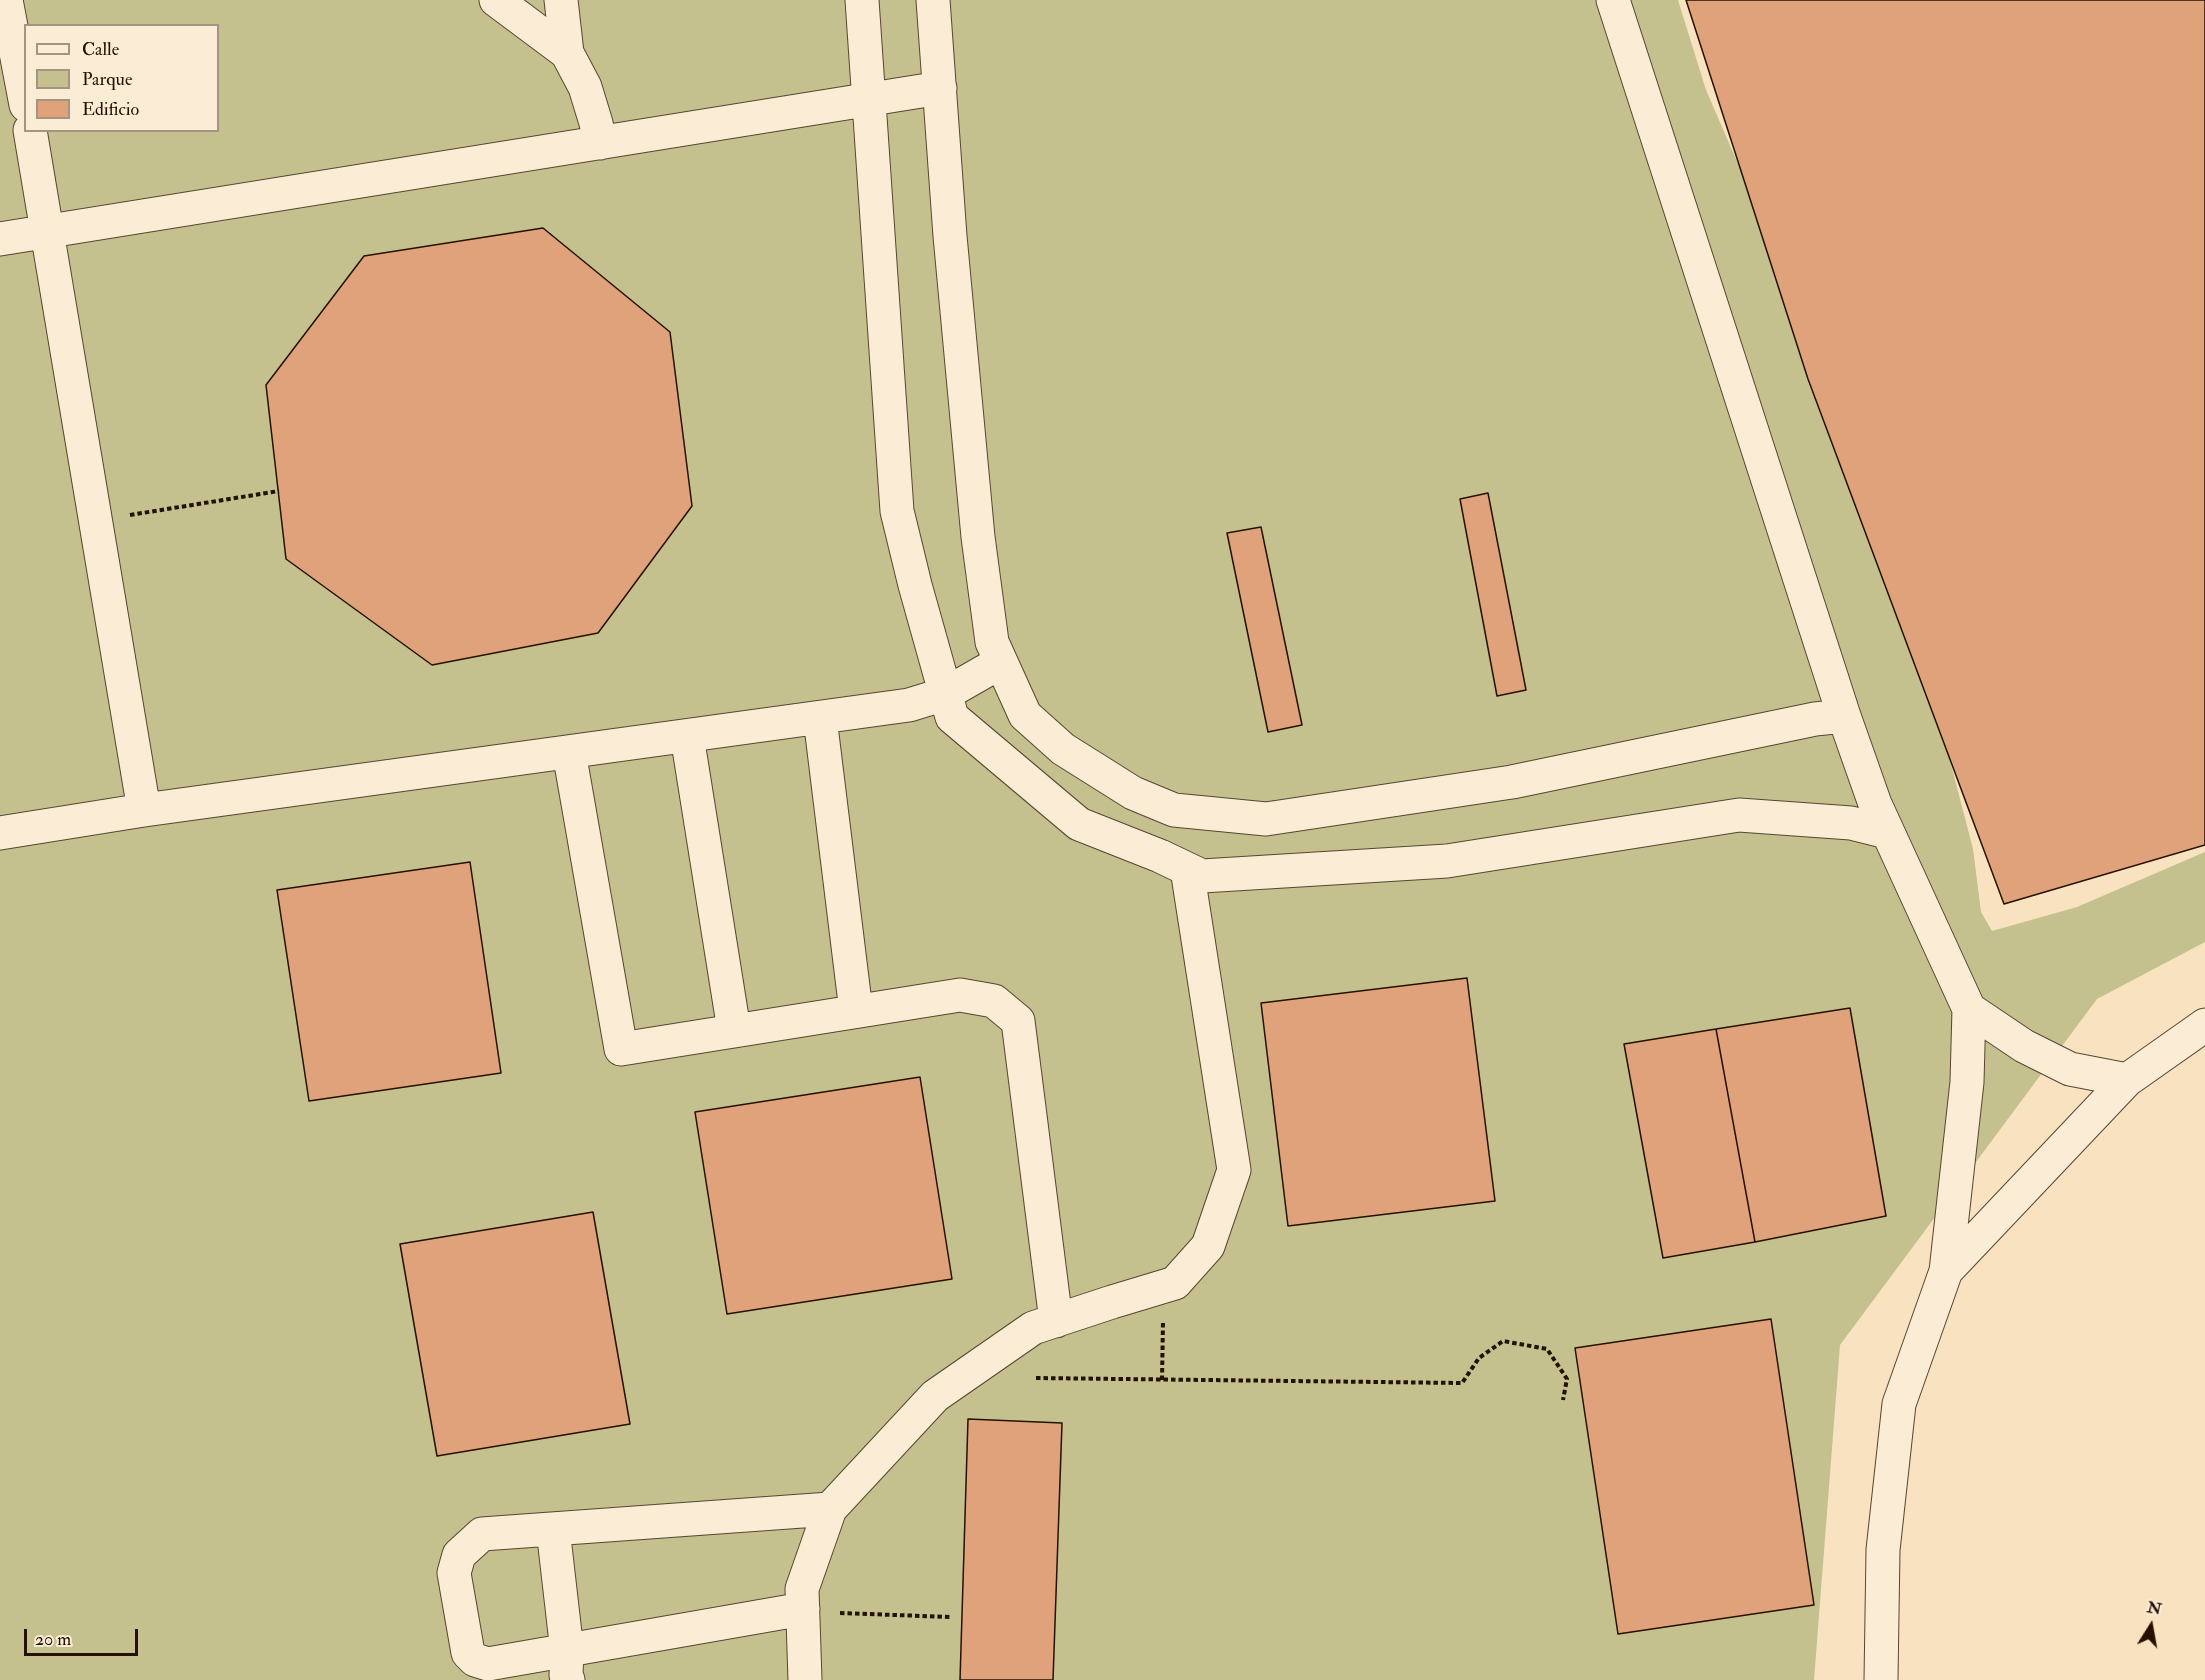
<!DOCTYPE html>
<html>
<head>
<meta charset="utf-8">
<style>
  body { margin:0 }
  #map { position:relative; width:2205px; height:1680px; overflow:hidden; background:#f8e2bf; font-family:"IM FELL Double Pica",serif }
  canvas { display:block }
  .legend { position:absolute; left:24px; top:24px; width:195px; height:108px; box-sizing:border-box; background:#faecd5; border:2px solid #a49481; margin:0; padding:8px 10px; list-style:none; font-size:18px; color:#241102 }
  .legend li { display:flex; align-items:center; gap:12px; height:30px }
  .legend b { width:30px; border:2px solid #a49481 }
  .north { position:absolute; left:2121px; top:1596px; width:60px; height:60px; -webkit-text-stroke:4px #faecd5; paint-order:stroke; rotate:11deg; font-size:16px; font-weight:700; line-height:24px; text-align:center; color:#241102 }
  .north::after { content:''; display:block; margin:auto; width:21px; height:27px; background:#241102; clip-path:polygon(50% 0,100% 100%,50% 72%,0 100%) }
  .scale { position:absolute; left:24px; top:1629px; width:114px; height:27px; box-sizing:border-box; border:3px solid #241102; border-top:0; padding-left:8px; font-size:18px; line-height:21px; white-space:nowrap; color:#241102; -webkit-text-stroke:4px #faecd5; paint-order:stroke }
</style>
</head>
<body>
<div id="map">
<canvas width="2205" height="1680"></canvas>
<ul class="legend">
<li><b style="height:8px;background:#faecd5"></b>Calle</li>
<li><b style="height:16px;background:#c4c18e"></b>Parque</li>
<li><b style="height:16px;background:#e0a27a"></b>Edificio</li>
</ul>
<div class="north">N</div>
<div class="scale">20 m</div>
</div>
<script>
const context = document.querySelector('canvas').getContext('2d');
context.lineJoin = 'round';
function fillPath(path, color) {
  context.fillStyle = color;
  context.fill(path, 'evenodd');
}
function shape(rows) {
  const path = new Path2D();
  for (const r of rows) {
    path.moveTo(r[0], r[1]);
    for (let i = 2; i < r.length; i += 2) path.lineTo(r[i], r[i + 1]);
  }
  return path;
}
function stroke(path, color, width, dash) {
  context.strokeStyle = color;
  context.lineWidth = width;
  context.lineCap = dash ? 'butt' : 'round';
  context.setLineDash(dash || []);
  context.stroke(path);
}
fillPath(shape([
  [0,0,1678,0,1706,90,1832,381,1942,730,1973,849,1981,912,1992,931,2077,907,2205,852,2205,942,2097,999,1840,1345,1814,1680,0,1680],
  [26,26,218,26,218,130,26,130]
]), '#c4c18e');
const building = shape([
  [1686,0,2205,0,2205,845,2004,904,1808,379,1686,0],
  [543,228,670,332,692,506,598,633,432,665,286,559,266,385,364,256,543,228],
  [1488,493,1526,690,1497,696,1460,499,1488,493],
  [1261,527,1302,725,1268,732,1227,533,1261,527],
  [470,862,501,1073,309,1101,277,890,470,862],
  [1467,978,1495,1201,1288,1226,1261,1003,1467,978],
  [1850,1008,1886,1216,1755,1242,1716,1029,1850,1008],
  [1716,1029,1755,1242,1663,1258,1624,1044,1716,1029],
  [920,1077,952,1279,727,1314,695,1112,920,1077],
  [593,1212,630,1424,437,1456,400,1244,593,1212],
  [1771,1319,1814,1605,1618,1634,1575,1348,1771,1319],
  [968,1419,1062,1423,1053,1680,960,1680,968,1419]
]);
fillPath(building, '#e0a27a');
stroke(building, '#241102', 1.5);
const minor = shape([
  [6,0,26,105],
  [496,0,567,53,585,87,596,123,600,143],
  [561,0,567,53],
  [862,0,897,511,915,585,952,717,1079,824,1160,856,1202,876,1447,861,1739,815,1851,823,1887,832],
  [933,0,950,236,978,537,992,642,1025,715,1063,749,1133,793,1174,810,1266,819,1512,782,1815,719,1844,716],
  [1613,0,1844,716,1875,804,1969,1009,1967,1082,1946,1271],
  [30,130,144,810],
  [0,239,940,88],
  [820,718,856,1011],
  [687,736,734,1030],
  [569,752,621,1049,960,995,994,1001,1018,1021,1056,1321],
  [0,833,144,810,909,705,945,694,1001,662],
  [1969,1009,2024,1046,2070,1069,2127,1080],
  [553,1529,567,1651,566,1675,568,1680],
  [803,1609,488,1664,475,1660,468,1653,454,1573,459,1555,482,1534,830,1509],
  [805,1680,802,1589,830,1509,935,1396,1033,1328,1112,1302,1175,1283,1208,1246,1234,1170,1187,869],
  [1881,1680,1883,1550,1899,1404,1946,1271,2127,1080,2205,1025]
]);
stroke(minor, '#594531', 35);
stroke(shape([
  [130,515,279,491],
  [1036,1378,1462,1383,1479,1358,1503,1341,1547,1349,1567,1379,1563,1400],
  [1162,1380,1163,1322],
  [840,1613,950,1617]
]), '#241102', 4, [4.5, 3]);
stroke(minor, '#faecd5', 33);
</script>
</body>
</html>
